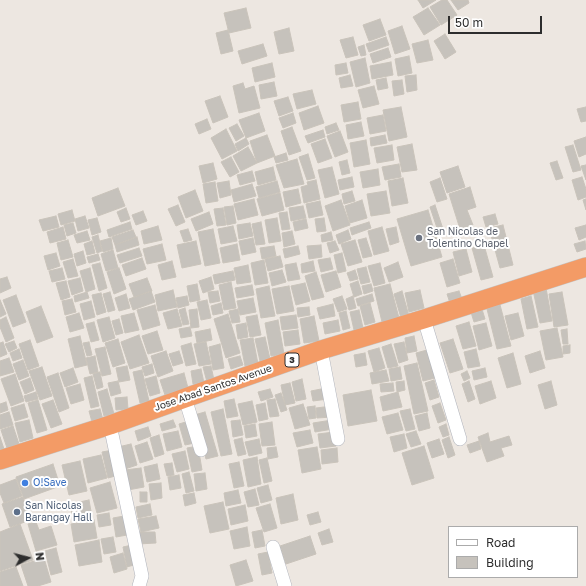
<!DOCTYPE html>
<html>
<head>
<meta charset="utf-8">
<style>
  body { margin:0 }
  #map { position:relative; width:586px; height:586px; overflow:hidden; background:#ede7e1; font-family:"Golos Text",sans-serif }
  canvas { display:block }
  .legend { position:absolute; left:448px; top:526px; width:130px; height:52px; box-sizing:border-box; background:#fff; border:1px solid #ababab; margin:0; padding:5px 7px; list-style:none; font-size:12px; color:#2d2d2d }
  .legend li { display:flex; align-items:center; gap:8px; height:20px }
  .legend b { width:20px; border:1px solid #ababab }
  .north { position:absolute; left:8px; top:538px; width:40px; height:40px; -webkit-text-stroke:3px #fff; paint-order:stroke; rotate:83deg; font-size:11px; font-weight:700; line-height:16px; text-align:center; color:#2d2d2d }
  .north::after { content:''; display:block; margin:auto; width:14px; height:18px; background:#2d2d2d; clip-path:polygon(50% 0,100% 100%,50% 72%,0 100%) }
  .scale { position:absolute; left:448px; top:16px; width:94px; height:18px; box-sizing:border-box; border:2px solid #2d2d2d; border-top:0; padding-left:5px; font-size:12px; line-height:14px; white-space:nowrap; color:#2d2d2d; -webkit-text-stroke:3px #fff; paint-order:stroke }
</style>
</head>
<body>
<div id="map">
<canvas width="586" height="586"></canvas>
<ul class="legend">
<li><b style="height:5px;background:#fff"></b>Road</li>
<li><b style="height:11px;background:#c6c2bc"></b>Building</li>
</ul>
<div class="north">N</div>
<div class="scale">50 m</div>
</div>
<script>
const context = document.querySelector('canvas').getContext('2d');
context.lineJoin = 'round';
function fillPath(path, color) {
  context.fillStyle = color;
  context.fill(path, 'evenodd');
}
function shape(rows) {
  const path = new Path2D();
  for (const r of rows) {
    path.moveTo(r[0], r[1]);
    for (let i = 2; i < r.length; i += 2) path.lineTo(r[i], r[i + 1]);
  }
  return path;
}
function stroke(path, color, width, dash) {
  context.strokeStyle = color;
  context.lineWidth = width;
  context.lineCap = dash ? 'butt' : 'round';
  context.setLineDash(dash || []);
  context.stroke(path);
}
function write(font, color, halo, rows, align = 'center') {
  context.font = font + ' "Golos Text",sans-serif';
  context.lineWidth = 4;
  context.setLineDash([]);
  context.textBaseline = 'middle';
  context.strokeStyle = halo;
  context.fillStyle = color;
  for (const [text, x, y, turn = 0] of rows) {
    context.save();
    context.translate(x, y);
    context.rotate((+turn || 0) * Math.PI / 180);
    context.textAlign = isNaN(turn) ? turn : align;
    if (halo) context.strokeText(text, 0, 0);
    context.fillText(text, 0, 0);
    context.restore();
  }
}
const building = shape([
  [418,0,436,0,423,8,418,0],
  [442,0,447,0,457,15,441,25,430,7,442,0],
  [451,0,468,0,469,3,458,10,451,0],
  [246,8,251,28,229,33,224,13,246,8],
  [428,8,440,25,424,35,413,17,428,8],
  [380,19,386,35,369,41,363,25,380,19],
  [402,26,410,49,395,54,388,31,402,26],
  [289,28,294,51,279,54,274,32,289,28],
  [228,30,233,51,221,54,216,33,228,30],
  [445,34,456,52,445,59,434,41,445,34],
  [353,37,358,55,346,58,340,40,353,37],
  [386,37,389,45,369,52,366,44,386,37],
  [428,40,433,60,417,63,412,44,428,40],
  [263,44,267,56,242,64,238,51,263,44],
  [364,45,366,55,361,56,358,47,364,45],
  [388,48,391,57,373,63,370,54,388,48],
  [409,56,412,73,398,76,395,59,409,56],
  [365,58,370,83,356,87,350,62,365,58],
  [391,62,393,75,372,79,370,66,391,62],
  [272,63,275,77,255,82,252,68,272,63],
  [346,63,348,73,336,75,335,65,346,63],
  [350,75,353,86,341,88,339,78,350,75],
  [416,75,417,90,407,92,405,76,416,75],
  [386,78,388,88,378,90,376,80,386,78],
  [402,80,404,94,394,96,392,81,402,80],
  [274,82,277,96,261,99,259,85,274,82],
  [243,83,245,89,254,86,260,108,239,113,233,86,243,83],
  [374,86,379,104,363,108,358,90,374,86],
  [312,90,316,104,297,109,293,94,312,90],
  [220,96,228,117,213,123,205,101,220,96],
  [288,97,293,111,279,116,274,101,288,97],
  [358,102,361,119,344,122,341,105,358,102],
  [318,106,324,123,304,130,299,113,318,106],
  [401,107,407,137,389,141,383,110,401,107],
  [586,107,586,121,581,122,577,109,586,107],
  [259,113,265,131,246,138,239,120,259,113],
  [293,113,296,123,283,128,279,118,293,113],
  [383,115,386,131,370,134,367,118,383,115],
  [207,119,211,129,199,134,195,124,207,119],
  [361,122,364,136,348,139,346,125,361,122],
  [336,123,339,130,327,134,325,127,336,123],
  [237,124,244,136,236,141,229,128,237,124],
  [292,127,301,151,289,155,281,131,292,127],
  [226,129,237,151,222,159,211,138,226,129],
  [323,130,325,137,308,143,305,136,323,130],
  [340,131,348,152,335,157,327,136,340,131],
  [267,135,275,156,257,163,250,141,267,135],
  [385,135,387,143,371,146,370,138,385,135],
  [586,137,586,154,579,157,574,141,586,137],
  [246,138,249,144,238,151,235,144,246,138],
  [325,139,332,158,318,163,311,144,325,139],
  [366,140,370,164,354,167,350,143,366,140],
  [412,144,417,170,402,172,397,147,412,144],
  [392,145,394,160,377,163,374,148,392,145],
  [573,145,581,170,573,172,565,147,573,145],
  [248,147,257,163,241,171,233,156,248,147],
  [286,153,288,160,276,163,274,157,286,153],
  [308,154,315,178,307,180,299,157,308,154],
  [231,157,239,172,230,177,221,162,231,157],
  [297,159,304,184,284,188,276,165,297,159],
  [347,160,350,173,342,175,339,162,347,160],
  [557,161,563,178,556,180,550,163,557,161],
  [213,163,217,179,203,183,199,166,213,163],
  [399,164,401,177,385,180,382,167,399,164],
  [586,165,586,180,581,166,586,165],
  [458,166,465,187,447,193,440,172,458,166],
  [273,167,276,180,258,185,255,172,273,167],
  [332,167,339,194,325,198,318,170,332,167],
  [378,169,380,185,363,188,360,172,378,169],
  [252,171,255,181,240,185,237,175,252,171],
  [352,177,354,187,340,190,338,180,352,177],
  [582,177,586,189,586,197,578,200,572,180,582,177],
  [403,178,408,203,392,206,388,181,403,178],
  [440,178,447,199,437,202,430,182,440,178],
  [316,180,320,199,304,203,301,187,308,185,307,182,316,180],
  [229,181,231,195,220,198,217,183,229,181],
  [277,181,280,192,259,198,256,187,277,181],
  [215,182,218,201,206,203,203,184,215,182],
  [252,184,256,196,234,202,231,190,252,184],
  [470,187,476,207,467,210,473,225,460,229,449,194,470,187],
  [118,188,125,206,98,216,92,198,118,188],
  [298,189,301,203,286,207,283,192,298,189],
  [195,190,203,211,186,218,178,197,195,190],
  [352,191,355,201,344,204,342,194,352,191],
  [386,191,390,213,371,216,367,194,386,191],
  [280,193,284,210,262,216,257,199,280,193],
  [254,199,258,215,238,220,234,204,254,199],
  [586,199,586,210,583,200,586,199],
  [341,200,350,225,333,231,325,206,341,200],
  [362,200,367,218,350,223,345,206,362,200],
  [320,201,323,215,309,218,306,204,320,201],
  [178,205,185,222,176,226,168,209,178,205],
  [435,205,443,229,438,231,430,207,435,205],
  [233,206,236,223,227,225,224,207,233,206],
  [303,206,306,218,291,221,289,208,303,206],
  [126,208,130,219,121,222,117,212,126,208],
  [223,208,226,225,217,226,214,209,223,208],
  [72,210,75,221,61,225,58,214,72,210],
  [428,210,442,257,411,266,397,219,428,210],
  [143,211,147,221,136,225,132,215,143,211],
  [209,212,213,224,196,231,191,219,209,212],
  [287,212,290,229,282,230,279,213,287,212],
  [495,214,498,224,486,227,483,217,495,214],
  [56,216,59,227,43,231,39,220,56,216],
  [85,216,89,228,78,231,75,219,85,216],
  [97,218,101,232,92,235,88,220,97,218],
  [277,218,281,241,269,243,265,220,277,218],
  [324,218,326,231,317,232,315,219,324,218],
  [306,219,308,228,295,231,293,222,306,219],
  [130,222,132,229,109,237,107,230,130,222],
  [261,222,265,244,256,245,252,224,261,222],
  [369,222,371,228,352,235,350,228,369,222],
  [73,223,76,233,67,236,64,225,73,223],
  [250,223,253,236,239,239,237,225,250,223],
  [503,225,513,265,500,268,489,228,503,225],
  [586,225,586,237,579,240,575,228,586,225],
  [158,226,162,240,144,244,141,231,158,226],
  [233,226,237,241,221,244,218,229,233,226],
  [63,227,66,239,50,243,47,232,63,227],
  [382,227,389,251,374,255,368,231,382,227],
  [396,227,399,242,390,245,386,229,396,227],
  [188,229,192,240,184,242,180,231,188,229],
  [213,229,220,263,205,266,198,232,213,229],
  [133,230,136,237,115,245,112,237,133,230],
  [348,230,351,239,339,244,336,235,348,230],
  [87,231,90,240,77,243,74,235,87,231],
  [292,231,295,244,284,247,282,233,292,231],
  [331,232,333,240,322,242,321,235,331,232],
  [98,235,102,251,97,253,92,237,98,235],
  [137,237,139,245,117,252,115,245,137,237],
  [111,238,113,249,103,252,100,241,111,238],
  [253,238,256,252,242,255,239,241,253,238],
  [366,238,372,256,363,258,358,240,366,238],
  [68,240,73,257,61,260,57,243,68,240],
  [355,240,362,262,348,266,341,244,355,240],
  [92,241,95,253,87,255,84,244,92,241],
  [196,241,201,264,182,268,177,245,196,241],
  [335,241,339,250,330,253,327,243,335,241],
  [585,241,586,249,577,252,574,244,585,241],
  [162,244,166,260,147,264,143,249,162,244],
  [237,244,240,260,223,263,220,248,237,244],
  [321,245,322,257,309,259,307,246,321,245],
  [484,245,493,277,481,280,472,248,484,245],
  [274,246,276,256,262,259,260,248,274,246],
  [298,246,300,254,285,258,283,249,298,246],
  [139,248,142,256,120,263,117,255,139,248],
  [466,249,472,272,459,276,453,252,466,249],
  [113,250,118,268,106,271,101,254,113,250],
  [83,251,86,263,77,266,74,254,83,251],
  [56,253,60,266,48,270,44,256,56,253],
  [342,253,346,271,338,273,334,255,342,253],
  [98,254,100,260,89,263,87,257,98,254],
  [280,256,283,267,268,271,265,259,280,256],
  [142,258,146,269,126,276,122,265,142,258],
  [330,258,333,269,321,272,318,260,330,258],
  [73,259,78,276,68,278,63,262,73,259],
  [453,259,460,283,447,287,440,263,453,259],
  [264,260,268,283,255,285,251,263,264,260],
  [172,261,176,277,162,280,158,265,172,261],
  [313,261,315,271,302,273,301,264,313,261],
  [398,262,403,277,389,282,384,268,398,262],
  [100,263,107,288,99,291,92,265,100,263],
  [296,263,300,279,288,281,285,265,296,263],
  [380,263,385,283,374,286,368,266,380,263],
  [248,265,251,282,237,284,234,268,248,265],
  [366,267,370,282,361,284,357,269,366,267],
  [62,268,65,279,52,282,49,271,62,268],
  [90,268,95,289,86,292,80,271,90,268],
  [119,268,126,289,114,294,107,272,119,268],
  [282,270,286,282,272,286,269,273,282,270],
  [355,270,358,279,350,281,347,273,355,270],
  [233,271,235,280,215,284,213,275,233,271],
  [336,271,341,287,326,292,321,275,336,271],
  [316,272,324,297,312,300,305,276,316,272],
  [7,277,11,288,0,293,0,279,7,277],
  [211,277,214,289,203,293,199,281,211,277],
  [80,278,83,291,72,295,68,281,80,278],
  [147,278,152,291,134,297,129,284,147,278],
  [66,281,70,297,61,300,56,283,66,281],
  [358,281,362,294,354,297,350,284,358,281],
  [231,282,236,308,224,310,219,285,231,282],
  [305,283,310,301,296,305,291,286,305,283],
  [197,284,200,300,190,302,187,286,197,284],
  [371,284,373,291,364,294,362,286,371,284],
  [390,284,399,318,382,322,374,288,390,284],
  [252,285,254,295,237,298,235,288,252,285],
  [269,286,275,316,261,318,256,289,269,286],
  [289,286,294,311,277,314,272,289,289,286],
  [546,288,552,321,540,323,533,290,546,288],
  [173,290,177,307,158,311,155,295,173,290],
  [420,290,424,308,409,312,405,293,420,290],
  [151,291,155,302,133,310,129,299,151,291],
  [218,291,220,301,210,303,208,292,218,291],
  [402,291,409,316,401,318,394,294,402,291],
  [459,291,462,299,450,303,447,294,459,291],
  [87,292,89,298,75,302,74,296,87,292],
  [110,292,115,310,108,312,103,294,110,292],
  [562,292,568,325,554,327,549,294,562,292],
  [101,293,106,312,97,315,92,295,101,293],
  [126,294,130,308,119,311,115,298,126,294],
  [372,294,374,301,358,306,356,299,372,294],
  [16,295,26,322,13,327,3,300,16,295],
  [187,296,189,305,178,308,176,298,187,296],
  [342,296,347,309,338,312,333,299,342,296],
  [353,296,356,308,349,310,346,299,353,296],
  [531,296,538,327,527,329,521,299,531,296],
  [253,298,256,312,240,315,237,301,253,298],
  [72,299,76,312,65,315,62,301,72,299],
  [0,300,6,314,0,317,0,300],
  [207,300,211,318,201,320,197,302,207,300],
  [91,301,95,317,84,320,80,304,91,301],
  [499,301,511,346,497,349,486,305,499,301],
  [221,303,223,313,213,315,211,306,221,303],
  [370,303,375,322,365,325,360,306,370,303],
  [333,304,335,316,320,319,317,308,333,304],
  [155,305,160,325,143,330,137,310,155,305],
  [41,306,53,337,37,343,26,312,41,306],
  [481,306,485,319,474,322,470,309,481,306],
  [309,307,310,315,298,317,297,308,309,307],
  [185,308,189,324,183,325,179,310,185,308],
  [177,309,182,326,168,329,163,313,177,309],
  [197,309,199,327,191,328,189,310,197,309],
  [238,309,240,322,232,323,229,311,238,309],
  [359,310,363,328,354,330,350,312,359,310],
  [346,311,350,328,343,330,339,313,346,311],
  [79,313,84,328,70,332,66,317,79,313],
  [134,313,139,330,125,333,121,316,134,313],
  [518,313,524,336,511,340,505,316,518,313],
  [228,314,240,353,226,358,214,319,228,314],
  [257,315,261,335,250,337,246,317,257,315],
  [296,315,298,328,282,330,280,317,296,315],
  [314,316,319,341,304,343,300,319,314,316],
  [6,317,14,338,6,342,0,327,0,320,6,317],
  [109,317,115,338,103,342,97,320,109,317],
  [119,319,123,333,116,335,112,321,119,319],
  [278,320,284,354,271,356,265,323,278,320],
  [338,320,340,331,325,334,323,323,338,320],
  [94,322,99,340,91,342,86,324,94,322],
  [469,322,476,346,463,349,456,326,469,322],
  [246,323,248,337,238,339,236,325,246,323],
  [486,323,492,346,479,350,473,326,486,323],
  [190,327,192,336,181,338,179,329,190,327],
  [557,328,563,357,546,360,540,331,557,328],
  [210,329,212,340,197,343,195,332,210,329],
  [567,329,568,344,563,344,561,330,567,329],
  [298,330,300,344,285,346,283,332,298,330],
  [157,331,163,350,148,354,142,336,157,331],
  [139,335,149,363,130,369,121,342,139,335],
  [80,336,87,365,75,368,68,339,80,336],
  [414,336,417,351,407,353,405,338,414,336],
  [265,337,270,359,260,361,255,339,265,337],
  [253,338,258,364,245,366,240,340,253,338],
  [118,339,125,363,113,367,105,343,118,339],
  [453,339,463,369,450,373,440,343,453,339],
  [30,340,39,366,28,370,19,344,30,340],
  [14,341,17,348,9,352,5,344,14,341],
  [3,342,7,354,0,357,0,343,3,342],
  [89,342,92,355,87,356,83,343,89,342],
  [206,342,211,364,199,366,194,344,206,342],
  [404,342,408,360,399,363,394,344,404,342],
  [191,343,196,364,186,366,181,346,191,343],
  [220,344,224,368,213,370,209,347,220,344],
  [391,344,398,366,388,368,382,347,391,344],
  [570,345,570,353,563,354,563,346,570,345],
  [105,347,111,374,102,376,95,349,105,347],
  [379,348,385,368,374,372,368,351,379,348],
  [19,349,22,358,13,361,10,353,19,349],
  [476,349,480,366,468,368,464,352,476,349],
  [427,350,435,378,423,381,416,353,427,350],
  [166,351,173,371,158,377,151,356,166,351],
  [179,351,183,363,173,366,169,354,179,351],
  [540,351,545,368,530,373,525,356,540,351],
  [365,353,367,365,356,367,354,355,365,353],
  [513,353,521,384,507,388,498,358,513,353],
  [95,356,98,372,90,374,86,358,95,356],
  [240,356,243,365,231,369,228,359,240,356],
  [9,358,14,372,0,376,0,361,9,358],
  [23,360,29,376,19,380,13,364,23,360],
  [417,363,428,411,414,414,404,366,417,363],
  [152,364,154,373,145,376,142,367,152,364],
  [127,366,130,380,119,382,116,368,127,366],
  [211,366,214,380,207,382,203,367,211,366],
  [42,367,52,396,40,400,29,371,42,367],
  [400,367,402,379,391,381,389,369,400,367],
  [73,368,78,382,65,387,60,373,73,368],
  [485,368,487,377,474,380,472,371,485,368],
  [201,369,204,383,193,384,191,371,201,369],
  [142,370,149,401,140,403,133,372,142,370],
  [386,370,389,381,372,384,370,373,386,370],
  [467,371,470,378,464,381,461,374,467,371],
  [100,372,103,387,97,389,93,374,100,372],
  [58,373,69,408,59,412,47,377,58,373],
  [184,373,188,388,165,395,160,380,184,373],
  [15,374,24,401,11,406,1,379,15,374],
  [92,376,99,406,91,408,84,378,92,376],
  [156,376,160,393,150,396,145,379,156,376],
  [30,378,34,390,25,394,20,382,30,378],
  [302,379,306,399,296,401,292,382,302,379],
  [434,380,439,397,430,400,425,383,434,380],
  [118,381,121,393,111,396,108,383,118,381],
  [404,381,405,390,397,392,396,382,404,381],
  [469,381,475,399,468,402,462,384,469,381],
  [491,381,496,398,480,404,475,386,491,381],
  [551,381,557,405,545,409,538,385,551,381],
  [290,383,295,403,285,405,281,385,290,383],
  [393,383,394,391,381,392,380,384,393,383],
  [80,384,84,400,71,404,66,388,80,384],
  [326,388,328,399,313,401,311,391,326,388],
  [107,389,114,414,104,416,98,392,107,389],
  [270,389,273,397,261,401,258,392,270,389],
  [371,390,377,421,348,426,343,395,371,390],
  [36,392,38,399,26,402,24,396,36,392],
  [398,392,402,407,383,411,380,397,398,392],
  [281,393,287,410,281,412,275,395,281,393],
  [127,397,128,409,116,410,115,398,127,397],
  [234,399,238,416,227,418,224,401,234,399],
  [275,399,279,416,270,417,267,400,275,399],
  [38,400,47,430,37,433,28,403,38,400],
  [53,400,62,424,51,428,42,404,53,400],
  [252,401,257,422,243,425,238,404,252,401],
  [6,402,8,410,0,413,0,404,6,402],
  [265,403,268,419,259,421,256,405,265,403],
  [440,403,446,420,438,423,432,406,440,403],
  [24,404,28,417,15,421,11,408,24,404],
  [303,404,310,425,295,429,289,408,303,404],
  [315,406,316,418,309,419,307,407,315,406],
  [332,406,332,417,317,418,316,408,332,406],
  [100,409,103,420,92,422,89,411,100,409],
  [223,409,232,454,221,456,211,412,223,409],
  [410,409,415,429,406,431,400,411,410,409],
  [9,412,13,425,0,429,0,415,9,412],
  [205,412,218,456,206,459,194,415,205,412],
  [398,413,403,430,387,434,382,417,398,413],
  [427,413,430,428,419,431,415,416,427,413],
  [29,420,33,438,20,442,15,423,29,420],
  [173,420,176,427,162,431,160,424,173,420],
  [240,420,243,435,233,437,231,421,240,420],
  [332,420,333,429,315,432,313,423,332,420],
  [189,421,195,443,185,445,179,424,189,421],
  [272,422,275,445,262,446,259,424,272,422],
  [255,424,257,436,246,438,244,426,255,424],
  [446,424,449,435,443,437,439,427,446,424],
  [13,426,20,447,8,451,1,430,13,426],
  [148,427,151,436,138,441,135,431,148,427],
  [310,430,313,443,297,447,293,433,310,430],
  [178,431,182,447,167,451,163,434,178,431],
  [416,431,421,444,411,447,406,434,416,431],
  [334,432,336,446,320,448,318,434,334,432],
  [488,433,490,442,509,436,512,445,501,448,504,456,487,462,478,437,488,433],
  [404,434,407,448,394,452,390,437,404,434],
  [159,435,164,454,155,457,150,438,159,435],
  [0,437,6,455,0,457,0,437],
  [449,437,455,455,448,458,442,440,449,437],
  [242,438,246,454,238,456,234,440,242,438],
  [259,439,262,453,249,456,245,442,259,439],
  [439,439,444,454,432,458,427,443,439,439],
  [479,441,481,449,470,453,467,445,479,441],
  [147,442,153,459,140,463,135,446,147,442],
  [131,444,137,465,125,469,118,447,131,444],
  [198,446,202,470,192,472,187,448,198,446],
  [424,446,434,478,412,485,402,453,424,446],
  [276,447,278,457,268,459,267,448,276,447],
  [317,447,321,469,302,473,298,450,317,447],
  [337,448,338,462,322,464,321,450,337,448],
  [113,450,119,475,108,478,102,452,113,450],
  [185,451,189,469,177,472,172,454,185,451],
  [101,455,107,478,88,483,83,459,101,455],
  [257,457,261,484,248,487,243,460,257,457],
  [267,458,272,481,264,483,259,460,267,458],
  [80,461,87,491,69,495,62,465,80,461],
  [239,462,244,486,234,488,229,464,239,462],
  [172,463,174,475,167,476,164,464,172,463],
  [53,464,60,486,24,499,16,477,53,464],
  [157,464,160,479,147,482,144,467,157,464],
  [141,468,144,487,128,490,125,470,141,468],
  [189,472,194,491,186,493,182,474,189,472],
  [205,473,207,489,196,491,194,474,205,473],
  [179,475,181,488,170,490,168,477,179,475],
  [16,479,22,496,4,503,0,493,0,485,16,479],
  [110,482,117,508,97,513,90,488,110,482],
  [161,483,162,498,151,500,149,484,161,483],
  [268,485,272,500,261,503,257,488,268,485],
  [255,489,259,505,248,507,244,492,255,489],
  [238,490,241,503,226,506,224,493,238,490],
  [140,492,147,492,147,502,140,502,140,492],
  [194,493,196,503,185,506,183,495,194,493],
  [293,494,298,520,281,524,276,498,293,494],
  [23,497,31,520,10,527,2,504,23,497],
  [89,500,92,517,73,520,70,504,89,500],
  [223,502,229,529,210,533,204,506,223,502],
  [150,504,152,515,138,518,136,507,150,504],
  [270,504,277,528,264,532,256,508,270,504],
  [245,505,248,521,231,525,228,509,245,505],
  [318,512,321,522,310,525,307,515,318,512],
  [109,513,111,525,99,527,97,515,109,513],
  [124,516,127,535,116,537,113,518,124,516],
  [156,516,159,528,141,532,138,519,156,516],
  [94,520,97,538,74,542,71,524,94,520],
  [36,522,39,530,51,526,57,545,36,551,28,524,36,522],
  [20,524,33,560,0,571,0,532,20,524],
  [247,527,250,546,234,549,230,531,247,527],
  [329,529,333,542,322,545,318,533,329,529],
  [262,530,265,546,255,548,252,532,262,530],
  [137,532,155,532,156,543,138,544,137,532],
  [310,536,316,554,286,564,280,546,310,536],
  [113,537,116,552,104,554,101,539,113,537],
  [99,540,102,562,79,566,75,545,99,540],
  [132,545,137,564,127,567,123,547,132,545],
  [56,548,62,572,51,575,45,551,56,548],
  [268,552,272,573,262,575,258,554,268,552],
  [123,553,127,569,114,573,110,557,123,553],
  [44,558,51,582,38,586,28,586,21,565,44,558],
  [246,560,253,581,236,586,230,565,246,560],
  [16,567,23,586,0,586,0,572,16,567]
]);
fillPath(building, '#c6c2bc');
stroke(building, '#c9c3ba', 1);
const minor = shape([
  [424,319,460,439],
  [321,350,338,439],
  [185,398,201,450],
  [110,425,142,576,139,586],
  [273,547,285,586]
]);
const highway = shape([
  [0,460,110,425,185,398,321,350,424,319,586,267]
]);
stroke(minor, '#b1b4bc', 14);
stroke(highway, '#c4c4c4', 20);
stroke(minor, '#fff', 13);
stroke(highway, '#f39b66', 19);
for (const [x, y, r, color] of [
  [419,238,4,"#6b7280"],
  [25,483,4,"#3f7fe0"],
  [17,512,4,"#5c6f8a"]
]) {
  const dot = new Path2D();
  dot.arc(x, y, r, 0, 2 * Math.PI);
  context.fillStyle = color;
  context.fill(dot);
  stroke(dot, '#fff', 1.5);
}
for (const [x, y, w] of [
  [292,360,14]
]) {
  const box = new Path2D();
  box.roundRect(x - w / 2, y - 7, w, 14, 3);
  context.fillStyle = '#fff';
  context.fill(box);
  stroke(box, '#2d2d2d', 1);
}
write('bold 9px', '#2d2d2d', null, [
  ["3",292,360]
]);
write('10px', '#5b616d', '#fff', [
  ["San Nicolas de",427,232],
  ["Tolentino Chapel",427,244]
], 'left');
write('10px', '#2d2d2d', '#fff', [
  ["Jose Abad Santos Avenue",213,388,-19]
]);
write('10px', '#366cbe', '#fff', [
  ["O!Save",33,483]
], 'left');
write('10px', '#4e5e75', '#fff', [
  ["San Nicolas",25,506],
  ["Barangay Hall",25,518]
], 'left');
</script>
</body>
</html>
